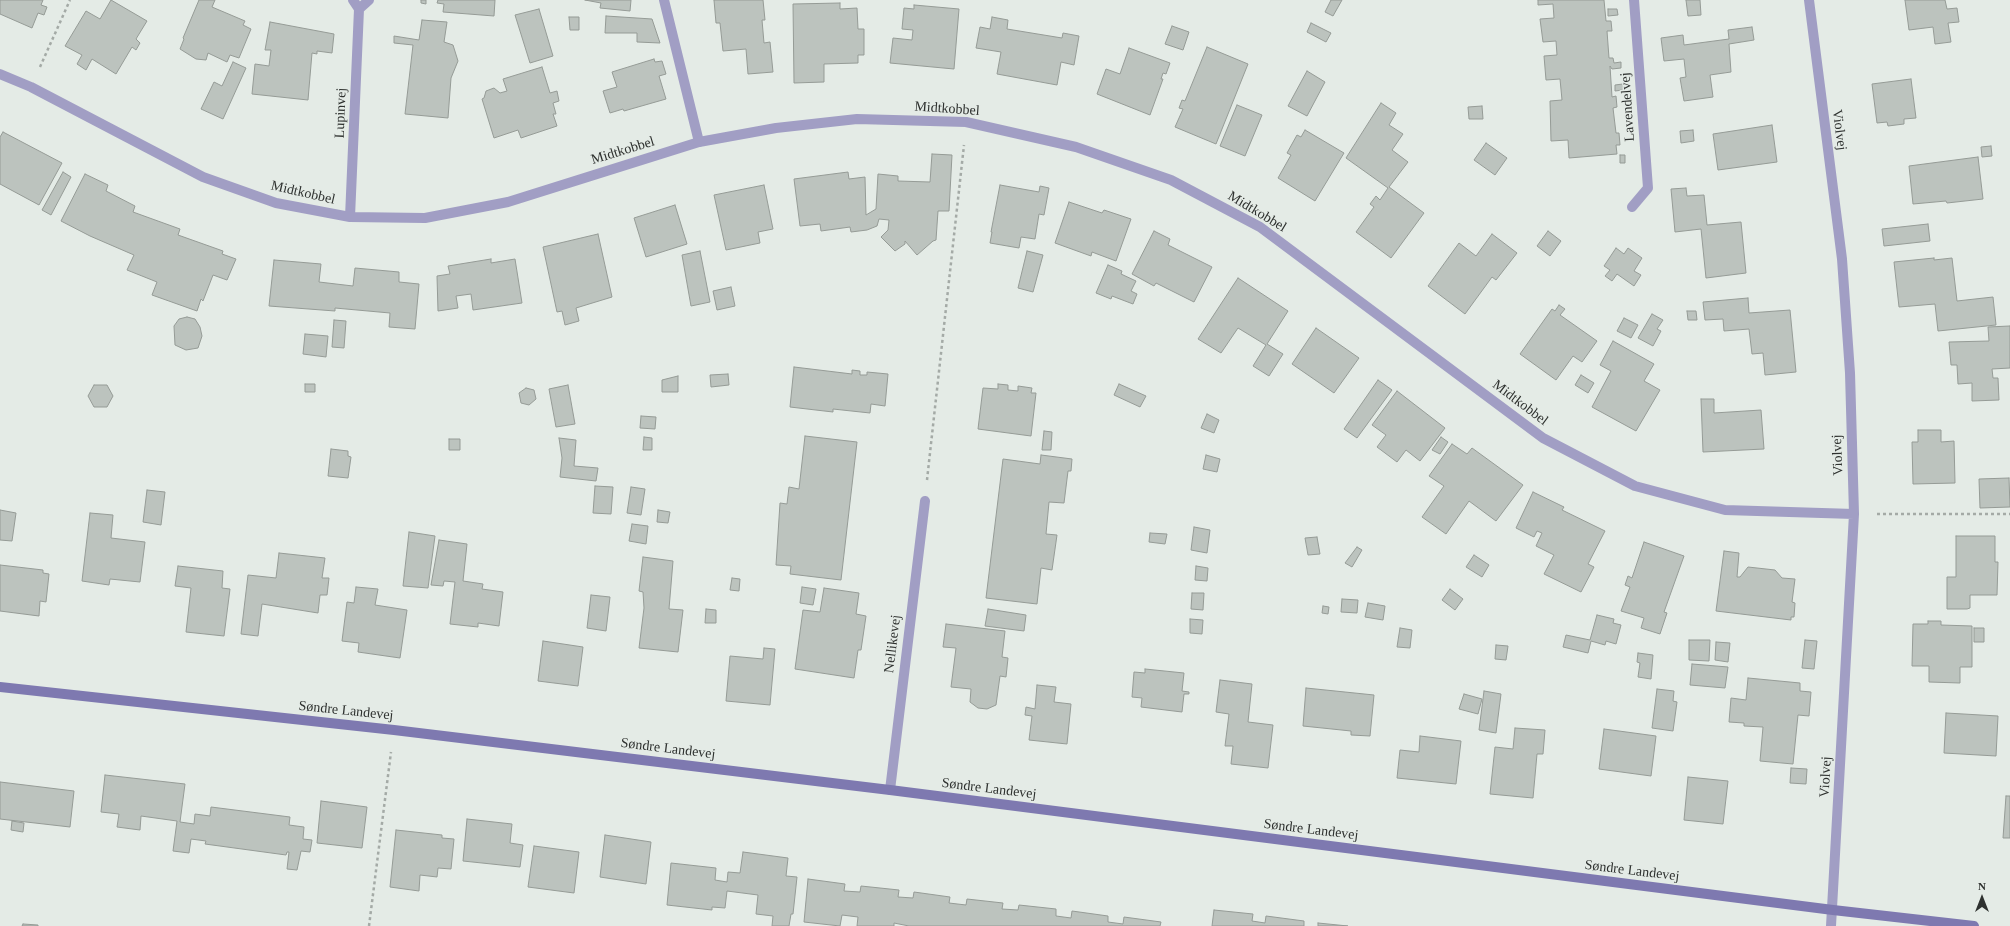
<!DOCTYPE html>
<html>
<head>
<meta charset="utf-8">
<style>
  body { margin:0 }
  #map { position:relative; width:2010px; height:926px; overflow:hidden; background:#e4ebe6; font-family:Georgia,serif }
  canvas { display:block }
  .north { position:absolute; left:1962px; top:878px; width:40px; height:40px; -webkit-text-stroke:3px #e4ebe6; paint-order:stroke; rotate:0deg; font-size:11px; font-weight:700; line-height:16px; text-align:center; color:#2e312f }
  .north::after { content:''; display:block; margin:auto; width:14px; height:18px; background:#2e312f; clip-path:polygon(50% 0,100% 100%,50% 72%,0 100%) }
</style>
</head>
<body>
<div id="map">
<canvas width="2010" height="926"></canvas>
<div class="north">N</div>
</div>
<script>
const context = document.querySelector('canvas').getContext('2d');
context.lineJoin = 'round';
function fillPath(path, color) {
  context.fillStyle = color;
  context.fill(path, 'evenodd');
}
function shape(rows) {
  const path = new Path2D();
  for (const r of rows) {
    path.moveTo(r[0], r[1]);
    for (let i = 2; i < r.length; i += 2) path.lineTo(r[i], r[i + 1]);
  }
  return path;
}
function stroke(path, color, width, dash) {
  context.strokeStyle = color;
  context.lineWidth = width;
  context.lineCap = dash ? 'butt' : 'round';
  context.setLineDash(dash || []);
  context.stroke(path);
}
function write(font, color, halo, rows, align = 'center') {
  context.font = font + ' Georgia,serif';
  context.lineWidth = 3;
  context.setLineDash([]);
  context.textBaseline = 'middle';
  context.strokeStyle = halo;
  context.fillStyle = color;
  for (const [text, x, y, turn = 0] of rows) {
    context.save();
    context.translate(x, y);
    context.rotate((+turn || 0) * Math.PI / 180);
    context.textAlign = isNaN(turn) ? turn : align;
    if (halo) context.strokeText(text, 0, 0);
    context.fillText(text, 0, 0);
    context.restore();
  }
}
const building = shape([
  [0,0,43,0,41,5,47,7,44,15,38,13,32,28,0,14,0,0],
  [111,0,147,21,136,39,140,43,136,50,132,47,116,74,92,59,86,70,77,64,82,55,65,46,86,11,100,19,111,0],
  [199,0,215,0,212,7,245,21,243,25,251,29,239,58,230,55,227,62,208,53,206,60,196,59,180,49,184,39,183,38,199,0],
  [421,0,426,0,426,4,421,3,421,0],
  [438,0,495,0,494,16,443,12,444,4,437,3,438,0],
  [585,0,631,0,630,11,600,8,601,3,585,0],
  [714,0,763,0,765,20,762,20,764,43,770,42,773,72,748,74,746,49,723,51,720,23,716,23,714,0],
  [1331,0,1342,0,1333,16,1325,12,1331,0],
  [1538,0,1604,0,1606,21,1611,21,1612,31,1607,31,1609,58,1613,58,1614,63,1621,62,1621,68,1612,69,1610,66,1612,97,1616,96,1617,107,1613,108,1616,133,1619,133,1620,145,1616,145,1617,154,1569,158,1568,140,1551,141,1550,101,1562,100,1560,79,1546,80,1544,56,1557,55,1556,41,1543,42,1540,19,1554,18,1553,4,1538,5,1538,0],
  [1686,0,1700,0,1701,15,1688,16,1686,0],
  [1905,0,1945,0,1947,9,1957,8,1959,22,1948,23,1951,42,1935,44,1933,27,1909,30,1905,0],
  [840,3,840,9,857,8,858,29,864,29,864,55,858,55,858,63,824,64,824,82,794,83,793,4,840,3],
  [914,5,959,9,954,69,890,63,893,38,912,40,913,30,902,29,904,8,914,9,914,5],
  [539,9,553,56,530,63,515,15,539,9],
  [1608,9,1617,9,1618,15,1608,16,1608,9],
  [606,16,652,19,660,43,637,42,637,33,605,33,606,16],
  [569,17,579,17,579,30,570,30,569,17],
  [992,17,1008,20,1007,29,1062,38,1063,33,1079,36,1074,65,1061,62,1057,85,997,74,1001,52,976,48,980,27,990,29,992,17],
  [422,20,447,22,444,42,453,45,458,61,451,78,448,118,405,114,413,45,394,43,394,36,419,40,422,20],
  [270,22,334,34,332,53,317,51,317,54,312,53,308,100,252,94,255,64,269,66,271,50,265,50,270,22],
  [1311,23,1331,33,1326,42,1307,32,1311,23],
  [1172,26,1189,32,1183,50,1165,44,1172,26],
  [1752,27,1754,40,1729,44,1731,72,1710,75,1713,97,1684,101,1680,78,1686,77,1684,59,1664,61,1661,38,1683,35,1684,45,1729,39,1728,30,1752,27],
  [1207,47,1248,64,1216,144,1175,127,1183,109,1179,108,1182,100,1185,101,1207,47],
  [1129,48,1170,63,1166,74,1163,73,1161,79,1163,79,1150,115,1097,94,1106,69,1120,74,1129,48],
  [654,59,655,62,662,61,666,74,659,76,666,99,624,111,623,109,610,113,603,91,617,87,612,72,654,59],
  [233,62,246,68,223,119,201,109,214,82,222,86,233,62],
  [542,67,550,93,557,91,559,101,553,103,556,114,553,114,557,126,521,138,518,130,494,138,482,99,484,98,486,91,494,88,500,93,507,91,503,79,542,67],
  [1307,71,1325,82,1307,116,1288,106,1307,71],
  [1911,79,1916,118,1904,119,1904,124,1888,126,1887,122,1877,123,1872,84,1911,79],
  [1623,84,1623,90,1615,91,1615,85,1623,84],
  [1381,103,1396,113,1389,125,1403,134,1392,150,1408,162,1389,187,1424,213,1391,258,1356,232,1374,207,1370,204,1376,196,1380,200,1388,188,1346,158,1381,103],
  [1237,105,1262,115,1245,156,1220,146,1237,105],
  [1482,106,1483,119,1469,119,1468,107,1482,106],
  [1772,125,1777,162,1718,170,1713,134,1772,125],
  [1305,130,1344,153,1315,201,1278,178,1291,155,1287,153,1297,135,1301,137,1305,130],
  [1693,130,1694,141,1681,143,1680,131,1693,130],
  [3,132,62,163,39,205,0,184,0,137,3,132],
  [1486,143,1507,158,1495,175,1474,160,1486,143],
  [1991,146,1992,156,1982,157,1981,147,1991,146],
  [932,154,952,155,949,211,938,211,936,240,933,241,917,255,905,241,905,244,895,251,881,237,888,230,889,220,879,219,877,226,867,230,851,232,850,227,821,231,820,224,800,226,794,179,848,172,849,179,865,177,866,215,876,209,878,174,898,176,898,181,930,182,932,154],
  [1620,155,1625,155,1625,163,1620,163,1620,155],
  [1978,157,1983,199,1947,203,1946,201,1913,204,1909,166,1978,157],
  [63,172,71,177,51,215,42,210,63,172],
  [85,174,108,185,106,191,135,206,133,212,180,229,178,235,223,251,222,254,236,259,227,280,213,275,203,301,201,299,197,311,152,295,157,282,127,270,134,255,90,236,61,221,85,174],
  [764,185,773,229,758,232,760,243,726,250,714,195,764,185],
  [1000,185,1039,192,1040,186,1049,188,1044,215,1039,214,1035,239,1021,237,1019,248,990,243,992,232,991,232,1000,185],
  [1686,188,1687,196,1704,195,1707,225,1741,222,1746,273,1706,278,1701,229,1675,232,1671,189,1686,188],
  [1069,202,1102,213,1104,210,1131,219,1116,261,1092,252,1091,256,1055,243,1069,202],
  [675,205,687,244,646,257,634,218,675,205],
  [1928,224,1930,241,1884,246,1882,229,1928,224],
  [1154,231,1170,239,1168,245,1212,267,1194,302,1156,283,1154,286,1132,274,1154,231],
  [1548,231,1561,241,1550,256,1537,246,1548,231],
  [598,234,612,297,576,308,579,321,565,325,562,311,557,312,543,247,598,234],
  [1492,234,1517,253,1496,280,1492,277,1465,314,1428,286,1459,243,1476,256,1492,234],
  [1616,248,1624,254,1628,248,1642,258,1634,271,1641,275,1634,286,1617,274,1612,281,1605,276,1610,270,1604,266,1616,248],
  [700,251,710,302,691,306,682,255,700,251],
  [1027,251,1043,255,1033,292,1018,288,1027,251],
  [1934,258,1934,260,1952,258,1957,301,1993,297,1996,325,1938,331,1935,304,1899,307,1894,262,1934,258],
  [491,259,491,263,515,259,522,303,473,310,471,294,456,296,458,308,438,311,437,276,450,274,448,266,491,259],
  [274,260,321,264,319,282,353,286,355,268,399,272,399,282,419,284,415,329,389,327,390,313,335,308,335,311,269,306,274,260],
  [1108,265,1122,271,1121,274,1136,281,1131,291,1137,294,1133,304,1112,296,1111,299,1096,293,1108,265],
  [1238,278,1288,311,1267,344,1283,354,1269,376,1253,366,1266,345,1238,328,1221,353,1198,339,1238,278],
  [731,287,735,306,717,310,713,291,731,287],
  [1748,298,1749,313,1790,310,1796,372,1765,375,1763,353,1752,354,1749,329,1724,331,1723,319,1705,320,1703,302,1748,298],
  [1559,305,1565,309,1560,315,1597,341,1582,362,1573,356,1556,380,1520,354,1552,309,1555,311,1559,305],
  [1687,311,1696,311,1697,320,1688,320,1687,311],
  [1652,314,1663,320,1657,329,1661,331,1653,346,1638,338,1652,314],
  [187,317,195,319,200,327,202,336,198,348,186,350,175,345,174,326,179,319,187,317],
  [1624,318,1638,325,1631,338,1617,331,1624,318],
  [334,320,346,321,344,348,332,347,334,320],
  [2010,326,2010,368,1992,369,1993,378,1998,378,1999,400,1972,401,1972,383,1958,384,1957,365,1951,365,1949,342,1989,341,1988,327,2010,326],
  [1316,328,1359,358,1334,393,1292,364,1316,328],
  [305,334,328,336,326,357,303,354,305,334],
  [1613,341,1654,364,1644,381,1660,390,1636,431,1592,407,1611,371,1600,365,1613,341],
  [794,367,852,374,852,370,860,371,860,375,867,375,867,372,888,374,885,406,871,404,870,413,833,409,833,412,790,407,794,367],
  [728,374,729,385,711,387,710,375,728,374],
  [1581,375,1594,383,1588,393,1575,385,1581,375],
  [678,376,678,392,662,392,662,380,678,376],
  [1378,380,1392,390,1357,438,1344,429,1378,380],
  [305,384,315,384,315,392,305,392,305,384],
  [998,384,1008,385,1008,390,1018,391,1018,386,1032,388,1031,393,1036,393,1031,436,978,429,983,388,998,389,998,384],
  [1119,384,1146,396,1140,407,1114,395,1119,384],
  [94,385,107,385,113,396,107,407,94,407,88,396,94,385],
  [568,385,575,424,556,427,549,389,568,385],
  [526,388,534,390,536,399,529,405,521,403,519,393,526,388],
  [1397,391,1445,428,1420,461,1406,450,1397,462,1377,447,1386,435,1372,425,1397,391],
  [1701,399,1714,399,1714,413,1761,410,1764,449,1703,452,1701,399],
  [1207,414,1219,420,1214,433,1201,428,1207,414],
  [641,416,656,417,655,429,640,428,641,416],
  [1918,430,1941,430,1941,442,1954,441,1955,483,1913,484,1912,442,1918,442,1918,430],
  [1044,431,1052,432,1051,450,1042,450,1044,431],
  [805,436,857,442,841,580,790,574,791,566,776,565,780,503,787,504,789,487,799,489,805,436],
  [644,437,652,438,652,450,643,450,644,437],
  [1441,437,1448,442,1440,454,1432,450,1441,437],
  [559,438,576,440,574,466,598,468,596,481,560,477,562,458,559,438],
  [449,439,460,439,460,450,449,450,449,439],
  [1452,444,1467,454,1472,448,1523,485,1496,521,1469,501,1446,534,1422,517,1444,486,1429,476,1452,444],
  [331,449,348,451,348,456,351,457,348,478,328,476,331,449],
  [1041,455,1072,459,1071,471,1068,471,1064,503,1049,502,1046,534,1057,535,1052,570,1041,568,1037,604,986,598,1003,459,1040,464,1041,455],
  [1206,455,1220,459,1217,472,1203,469,1206,455],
  [2009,478,2010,507,1980,508,1979,479,2009,478],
  [595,486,613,487,611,514,593,513,595,486],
  [631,487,645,489,641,515,627,513,631,487],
  [147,490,165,492,161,525,143,522,147,490],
  [1533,492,1564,507,1562,510,1605,531,1588,564,1594,567,1581,592,1544,574,1554,555,1536,546,1542,533,1537,531,1534,537,1516,528,1533,492],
  [0,510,16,513,12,541,0,540,0,510],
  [658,510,670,512,668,523,657,522,658,510],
  [90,513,113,515,111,538,145,542,140,582,110,579,109,585,82,581,90,513],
  [632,524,648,526,646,544,629,541,632,524],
  [1194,527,1210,530,1207,553,1191,550,1194,527],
  [409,532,435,536,428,588,403,586,409,532],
  [1150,533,1167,534,1165,544,1149,542,1150,533],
  [1956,536,1995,536,1995,562,1998,562,1997,595,1970,595,1970,608,1967,609,1947,609,1947,577,1956,577,1956,536],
  [1317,537,1320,554,1308,555,1305,538,1317,537],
  [439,540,467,544,463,581,483,584,482,589,503,592,499,626,478,623,478,627,450,624,455,582,444,581,443,586,431,585,439,540],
  [1644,542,1684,556,1664,612,1667,613,1660,634,1641,628,1644,618,1621,611,1630,587,1625,585,1628,576,1632,578,1644,542],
  [1357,547,1362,550,1352,567,1345,563,1357,547],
  [1724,551,1739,553,1737,577,1740,577,1748,567,1775,570,1782,578,1795,579,1792,602,1795,603,1794,617,1791,617,1791,620,1716,611,1724,551],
  [279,553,325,558,322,578,329,578,327,595,320,595,318,613,262,604,258,636,241,634,248,575,276,578,279,553],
  [1474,555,1489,565,1482,577,1466,567,1474,555],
  [643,557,673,561,669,609,683,610,678,652,639,648,644,608,643,592,639,591,643,557],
  [0,565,43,570,43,573,49,574,46,602,40,601,39,616,0,611,0,565],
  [178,566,223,571,222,588,230,589,224,636,186,632,191,588,175,586,178,566],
  [1196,566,1208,568,1207,581,1195,580,1196,566],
  [732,578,740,579,739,591,730,590,732,578],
  [356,587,378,589,375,605,407,610,400,658,358,652,359,643,342,641,347,602,354,603,356,587],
  [802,587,816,589,813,605,800,603,802,587],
  [824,588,859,593,856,614,866,616,861,650,858,650,854,678,795,669,803,610,820,612,824,588],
  [1450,589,1463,599,1455,610,1442,600,1450,589],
  [1192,593,1204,593,1203,610,1191,609,1192,593],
  [591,595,610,597,606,631,587,628,591,595],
  [1342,599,1358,600,1357,613,1341,612,1342,599],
  [1368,603,1385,606,1383,620,1365,617,1368,603],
  [1323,606,1329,607,1328,614,1322,613,1323,606],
  [706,609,716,610,716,623,705,623,706,609],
  [988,609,1026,615,1024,631,985,626,988,609],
  [1597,615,1614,619,1613,623,1621,625,1616,644,1606,641,1605,645,1591,641,1588,653,1563,647,1566,635,1590,640,1597,615],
  [1190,619,1203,620,1202,634,1190,633,1190,619],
  [1928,621,1941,621,1941,625,1972,626,1972,667,1960,667,1960,683,1929,682,1929,666,1912,666,1913,624,1928,624,1928,621],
  [946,624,1005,631,1002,657,1008,658,1006,677,1000,676,996,705,987,709,978,708,970,702,971,689,951,687,956,648,943,647,946,624],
  [1400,628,1412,630,1410,648,1397,647,1400,628],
  [1974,628,1984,628,1984,642,1974,642,1974,628],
  [1689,640,1710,640,1709,661,1689,660,1689,640],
  [1805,640,1817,641,1814,669,1802,668,1805,640],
  [543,641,583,647,578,686,538,681,543,641],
  [1716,642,1730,643,1728,662,1715,660,1716,642],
  [1496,645,1508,646,1506,660,1495,659,1496,645],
  [764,648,775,649,770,705,726,701,730,656,763,659,764,648],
  [1638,653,1653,655,1651,679,1638,677,1640,663,1637,662,1638,653],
  [1692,664,1728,667,1725,688,1690,685,1692,664],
  [1145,669,1184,673,1182,691,1189,692,1189,694,1184,694,1182,712,1141,707,1142,698,1132,697,1134,672,1145,673,1145,669],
  [1748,678,1800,683,1800,691,1811,692,1809,716,1798,715,1793,764,1760,761,1763,727,1744,726,1744,723,1729,722,1731,698,1746,700,1748,678],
  [1220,680,1252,684,1248,722,1273,725,1268,768,1231,764,1233,746,1225,746,1229,714,1216,712,1220,680],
  [1037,685,1056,687,1054,702,1071,704,1067,744,1029,740,1032,716,1025,715,1026,707,1035,709,1037,685],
  [1306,688,1374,695,1370,736,1351,735,1351,731,1303,726,1306,688],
  [1657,689,1674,691,1673,701,1677,702,1673,731,1652,728,1657,689],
  [1484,691,1501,694,1496,733,1479,730,1484,691],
  [1464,694,1482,699,1478,714,1459,709,1464,694],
  [1946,713,1998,716,1996,756,1944,753,1946,713],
  [1515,728,1545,730,1543,754,1537,754,1533,798,1490,794,1495,747,1513,749,1515,728],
  [1604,729,1656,736,1651,776,1599,769,1604,729],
  [1420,736,1461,741,1456,784,1397,778,1400,750,1419,752,1420,736],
  [1791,768,1807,769,1806,784,1790,783,1791,768],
  [105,775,185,784,180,822,194,824,195,814,210,816,211,807,290,817,289,825,304,827,303,839,312,840,310,852,301,851,297,870,287,869,289,852,287,852,286,855,205,844,206,841,191,839,189,853,173,851,177,821,141,816,140,830,117,827,119,814,101,812,105,775],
  [1688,777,1728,781,1723,824,1684,820,1688,777],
  [0,782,74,791,70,827,0,819,0,782],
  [2006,796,2010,796,2010,838,2003,838,2006,796],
  [321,801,367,807,362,848,317,843,321,801],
  [467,819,512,824,510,843,523,845,520,867,463,861,467,819],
  [12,821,24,823,23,832,11,830,12,821],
  [396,830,442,835,442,838,454,839,451,869,438,868,437,877,420,875,419,891,390,887,396,830],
  [605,835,651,842,646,884,600,877,605,835],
  [534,846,579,852,574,893,528,887,534,846],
  [743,852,788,858,786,876,797,877,793,914,791,914,789,926,772,926,773,916,756,914,758,895,727,891,725,908,712,907,712,910,667,905,671,863,716,868,715,880,727,882,728,872,740,873,743,852],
  [808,879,845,884,844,891,860,892,861,886,899,890,898,897,913,898,914,892,950,897,949,903,966,905,967,899,1003,903,1002,909,1018,910,1019,905,1056,909,1056,916,1071,918,1072,911,1108,916,1108,922,1123,924,1124,917,1161,922,1160,926,909,926,894,923,894,926,857,926,858,917,842,915,840,926,804,922,808,879],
  [1214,910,1253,914,1252,921,1265,923,1266,916,1304,921,1304,926,1212,926,1214,910],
  [1318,923,1348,926,1318,926,1318,923],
  [23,924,38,925,38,926,22,926,23,924]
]);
fillPath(building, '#bcc3be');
stroke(building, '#959b96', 1);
stroke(shape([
  [40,67,70,0],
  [927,480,964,145],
  [1877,514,2010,514],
  [369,926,391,752]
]), '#a4aaa6', 2.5, [3, 3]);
stroke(shape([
  [664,0,699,142]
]), '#a19ec4', 10);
stroke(shape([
  [1809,0,1842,259,1850,373,1854,514,1831,926],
  [359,9,369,0],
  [0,74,31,87,203,177,276,203,350,217,425,218,508,202,699,142,776,128,857,119,966,122,1076,147,1171,180,1260,227,1543,438,1635,486,1725,510,1854,514],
  [1632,207,1648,188,1634,0],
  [350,217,359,9,353,0],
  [890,790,925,501]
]), '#a19ec4', 10);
stroke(shape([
  [0,687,394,730,890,790,1833,910,1974,926]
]), '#7e79b0', 10);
write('14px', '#2e312f', '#e4ebe6', [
  ["Lavendelvej",1628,107,-94],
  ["Midtkobbel",947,109,4],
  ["Lupinvej",341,113,-88],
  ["Violvej",1839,130,83],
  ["Midtkobbel",623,151,-17],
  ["Midtkobbel",303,193,13],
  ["Midtkobbel",1257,212,31],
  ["Midtkobbel",1520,403,37],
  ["Violvej",1838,455,-92],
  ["Nellikevej",893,644,-83],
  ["Søndre Landevej",346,711,6],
  ["Søndre Landevej",668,749,7],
  ["Violvej",1826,777,-87],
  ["Søndre Landevej",989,789,7],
  ["Søndre Landevej",1311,830,7],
  ["Søndre Landevej",1632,871,7]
]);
</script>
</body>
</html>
